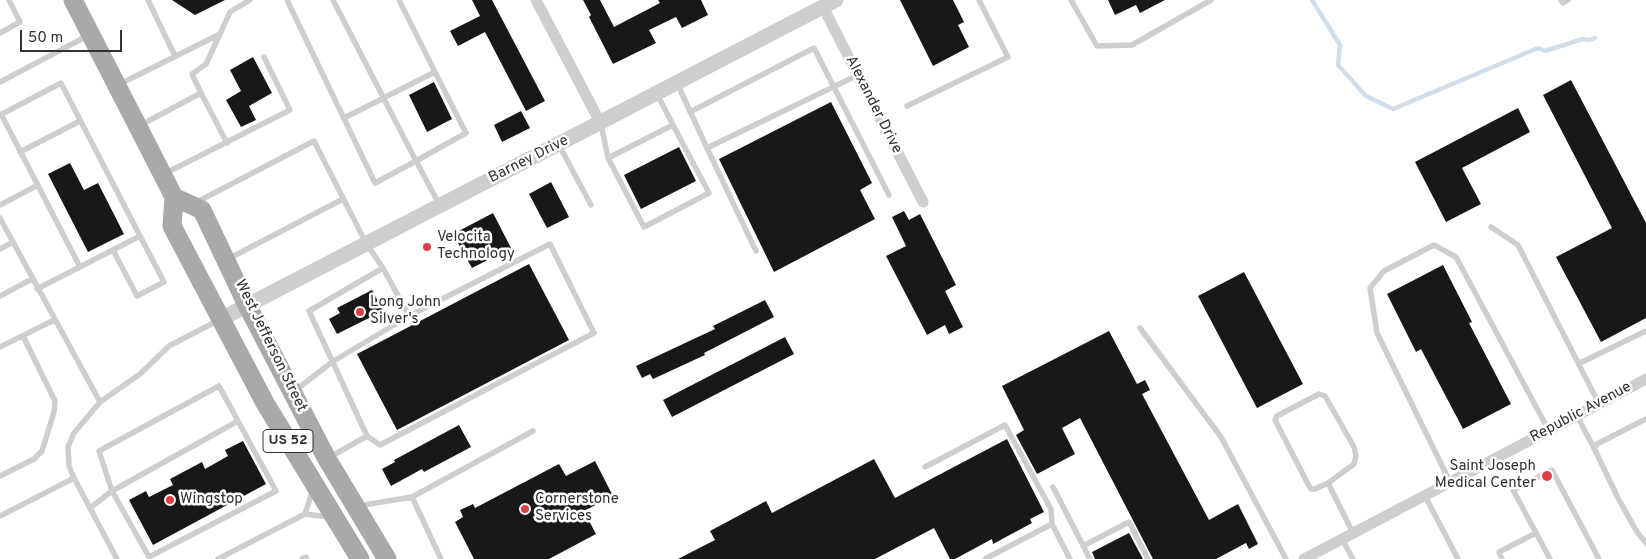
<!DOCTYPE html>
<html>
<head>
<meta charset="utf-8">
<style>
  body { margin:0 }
  #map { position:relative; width:1646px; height:559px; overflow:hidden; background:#fff; font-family:Overpass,sans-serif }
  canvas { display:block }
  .scale { position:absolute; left:20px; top:30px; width:102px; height:22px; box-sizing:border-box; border:2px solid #313131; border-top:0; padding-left:6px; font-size:15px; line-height:18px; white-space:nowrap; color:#313131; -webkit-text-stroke:4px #fff; paint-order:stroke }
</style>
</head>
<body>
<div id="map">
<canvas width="1646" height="559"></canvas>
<div class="scale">50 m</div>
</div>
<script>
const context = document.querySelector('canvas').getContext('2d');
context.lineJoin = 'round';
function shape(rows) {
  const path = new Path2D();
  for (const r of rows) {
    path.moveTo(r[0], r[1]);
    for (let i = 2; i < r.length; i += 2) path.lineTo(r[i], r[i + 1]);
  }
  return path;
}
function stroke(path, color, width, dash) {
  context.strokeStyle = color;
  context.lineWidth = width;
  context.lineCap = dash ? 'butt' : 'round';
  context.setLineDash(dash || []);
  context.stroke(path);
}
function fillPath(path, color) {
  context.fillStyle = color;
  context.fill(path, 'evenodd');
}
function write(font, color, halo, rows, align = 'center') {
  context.font = font + ' Overpass,sans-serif';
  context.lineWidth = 5;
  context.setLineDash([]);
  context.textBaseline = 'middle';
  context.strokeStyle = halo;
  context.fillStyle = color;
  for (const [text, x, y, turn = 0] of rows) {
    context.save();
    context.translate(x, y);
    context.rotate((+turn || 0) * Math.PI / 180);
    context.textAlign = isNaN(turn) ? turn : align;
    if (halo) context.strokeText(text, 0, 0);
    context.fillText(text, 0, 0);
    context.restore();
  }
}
stroke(shape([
  [1312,0,1340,45,1338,65,1366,96,1393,109,1538,48,1545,51,1583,39,1590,40,1595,38]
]), '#cedeeb', 4.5);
fillPath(shape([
  [172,0,225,0,195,15],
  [472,0,492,0,545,101,526,111,485,32,458,46,450,31,480,16],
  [583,0,600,0,614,27,660,3,658,0,701,0,708,15,682,28,676,17,649,30,656,43,613,64,589,17,591,15],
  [900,0,953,0,964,22,958,25,969,47,933,66],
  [1108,0,1165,0,1140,13,1136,5,1115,15],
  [253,57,272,93,249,106,256,120,241,127,226,100,241,91,230,70],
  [1571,80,1646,223,1646,318,1601,342,1556,257,1612,228,1543,95],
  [434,82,452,119,427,132,409,95],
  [831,102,872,183,860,190,875,219,774,272,719,159],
  [1518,108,1530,132,1462,168,1481,204,1446,222,1415,162],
  [521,111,530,128,502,142,494,125],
  [679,147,696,181,641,209,624,175],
  [70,163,84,190,98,183,124,234,88,252,48,174],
  [551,182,569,217,547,228,529,194],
  [904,211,909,220,920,214,956,285,945,291,963,327,949,334,945,325,927,335,886,256,906,246,892,217],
  [493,213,511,248,472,268,453,234],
  [529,264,569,340,397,430,357,354],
  [1443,265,1472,322,1469,323,1511,404,1463,429,1421,349,1416,352,1387,294],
  [1244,272,1303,384,1257,408,1198,296],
  [372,290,383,311,337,334,329,319,340,313,337,308],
  [765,300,774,317,704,353,705,355,653,379,650,374,642,378,636,366,715,329,713,326],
  [1109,331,1137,384,1145,380,1150,390,1142,394,1209,520,1238,504,1258,544,1249,549,1246,543,1216,559,1153,559,1080,418,1062,428,1075,454,1037,474,1016,435,1024,430,1002,386],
  [785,337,794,354,672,417,663,400],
  [459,425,471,447,424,472,422,469,391,486,382,469,395,462,394,460],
  [1007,439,1044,512,1030,519,1032,523,993,544,992,539,955,559,950,559,934,528,875,559,678,559,715,540,710,531,766,501,772,513,874,459,895,498],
  [243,441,266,484,153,545,129,500,146,491,149,497,173,485,170,479,202,462,205,469,228,456,225,450],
  [595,461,613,496,584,511,596,534,549,559,474,559,455,522,463,517,460,510,473,504,475,508,559,464,566,476],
  [1129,533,1143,559,1095,559,1092,552]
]), '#181818');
stroke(shape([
  [148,0,175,56],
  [287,0,375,183,416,161,439,204],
  [333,0,416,161,466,133,435,72],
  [1071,0,1097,46,1132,45,1211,0],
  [1561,0,1563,3,1568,0],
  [0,33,20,22,9,0],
  [0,82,89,35],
  [677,83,707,148,858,75],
  [118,85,220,34,230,12,250,0],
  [201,93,192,74,206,64,220,34],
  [907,106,1008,57,979,0],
  [690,112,814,48,889,195],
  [1,114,80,267],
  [0,115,61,83,140,236,37,289],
  [344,118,435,72,399,0],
  [601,124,608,158,673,125,657,94],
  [139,126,201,93,227,143],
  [559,145,591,205],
  [707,148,756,251],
  [20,152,80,121],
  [608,158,644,227,709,193,673,125],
  [164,174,290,110,264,57],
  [195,203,314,141,366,243,383,268,409,316,332,362,296,390],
  [0,205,38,185],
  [0,218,100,402],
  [1491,227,1518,245,1599,404],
  [0,249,13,242],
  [113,250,137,296,164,282,140,236],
  [228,259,343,199],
  [0,296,32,279],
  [1140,328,1221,437,1286,559],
  [0,347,54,320],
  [1580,363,1646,331],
  [219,386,276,491,149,557,112,491,99,451,219,386],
  [1577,416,1594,448],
  [1646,419,1597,444,1594,448,1618,498,1637,532,1646,543],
  [367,436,380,445,594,333,550,244,409,316],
  [330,457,367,436,309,311,383,268],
  [925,467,1005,425,1051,509,1052,524,1070,559],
  [0,476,34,459,42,451,54,412,55,401,23,336],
  [1450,482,1377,333,1370,288,1384,271,1434,245,1456,257,1549,431],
  [1328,483,1315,489,1311,489,1309,486,1275,420,1277,416,1319,394,1325,396,1354,447,1356,456,1354,464,1328,483,1353,533],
  [1053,487,1090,559],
  [313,489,305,514,329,517],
  [1425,496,1458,559],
  [412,497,533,431],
  [358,506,412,497,441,559],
  [90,508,112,491,238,421],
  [0,516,74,478],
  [1342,539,1353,559],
  [1083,546,1129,522,1148,559],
  [117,559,74,478,69,466,68,447,74,433,100,402,140,374,169,346,219,320],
  [218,559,305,514],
  [302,559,306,557,307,559],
  [985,559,1052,524],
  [1502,559,1499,552,1536,533],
  [1550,559,1513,490,1552,470,1599,559]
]), '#cecece', 5.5);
stroke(shape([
  [536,0,600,122],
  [823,7,923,202],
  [1304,559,1646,379]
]), '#cecece', 11);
stroke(shape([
  [221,319,836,0]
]), '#cecece', 15);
stroke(shape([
  [73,0,174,197,172,226,265,403,360,559],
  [174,197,202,210,247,305,327,459,387,559]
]), '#a9a9a9', 19);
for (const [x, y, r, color] of [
  [427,247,5,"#dc3f44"],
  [360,312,5,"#dc3f44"],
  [1547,476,6,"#dc3f44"],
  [170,500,5,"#dc3f44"],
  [525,509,5,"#dc3f44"]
]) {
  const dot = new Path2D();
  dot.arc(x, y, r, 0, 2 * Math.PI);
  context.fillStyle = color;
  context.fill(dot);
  stroke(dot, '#fff', 2);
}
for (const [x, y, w] of [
  [288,441,50]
]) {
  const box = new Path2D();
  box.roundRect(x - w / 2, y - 11.5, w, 23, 4);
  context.fillStyle = '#fff';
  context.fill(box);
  stroke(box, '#313131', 1);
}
write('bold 14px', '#313131', null, [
  ["US 52",288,441]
]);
write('15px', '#313131', '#fff', [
  ["Alexander Drive",873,105,63],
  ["Barney Drive",529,160,-27],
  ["West Jefferson Street",270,346,64],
  ["Republic Avenue",1581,413,-28]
]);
write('15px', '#313131', '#fff', [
  ["Velocita",437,238],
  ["Technology",437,255],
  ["Long John",370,303],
  ["Silver's",370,320],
  ["Saint Joseph",1536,467,"right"],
  ["Medical Center",1536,484,"right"],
  ["Wingstop",180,500],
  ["Cornerstone",535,500],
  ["Services",535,517]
], 'left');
</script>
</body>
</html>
